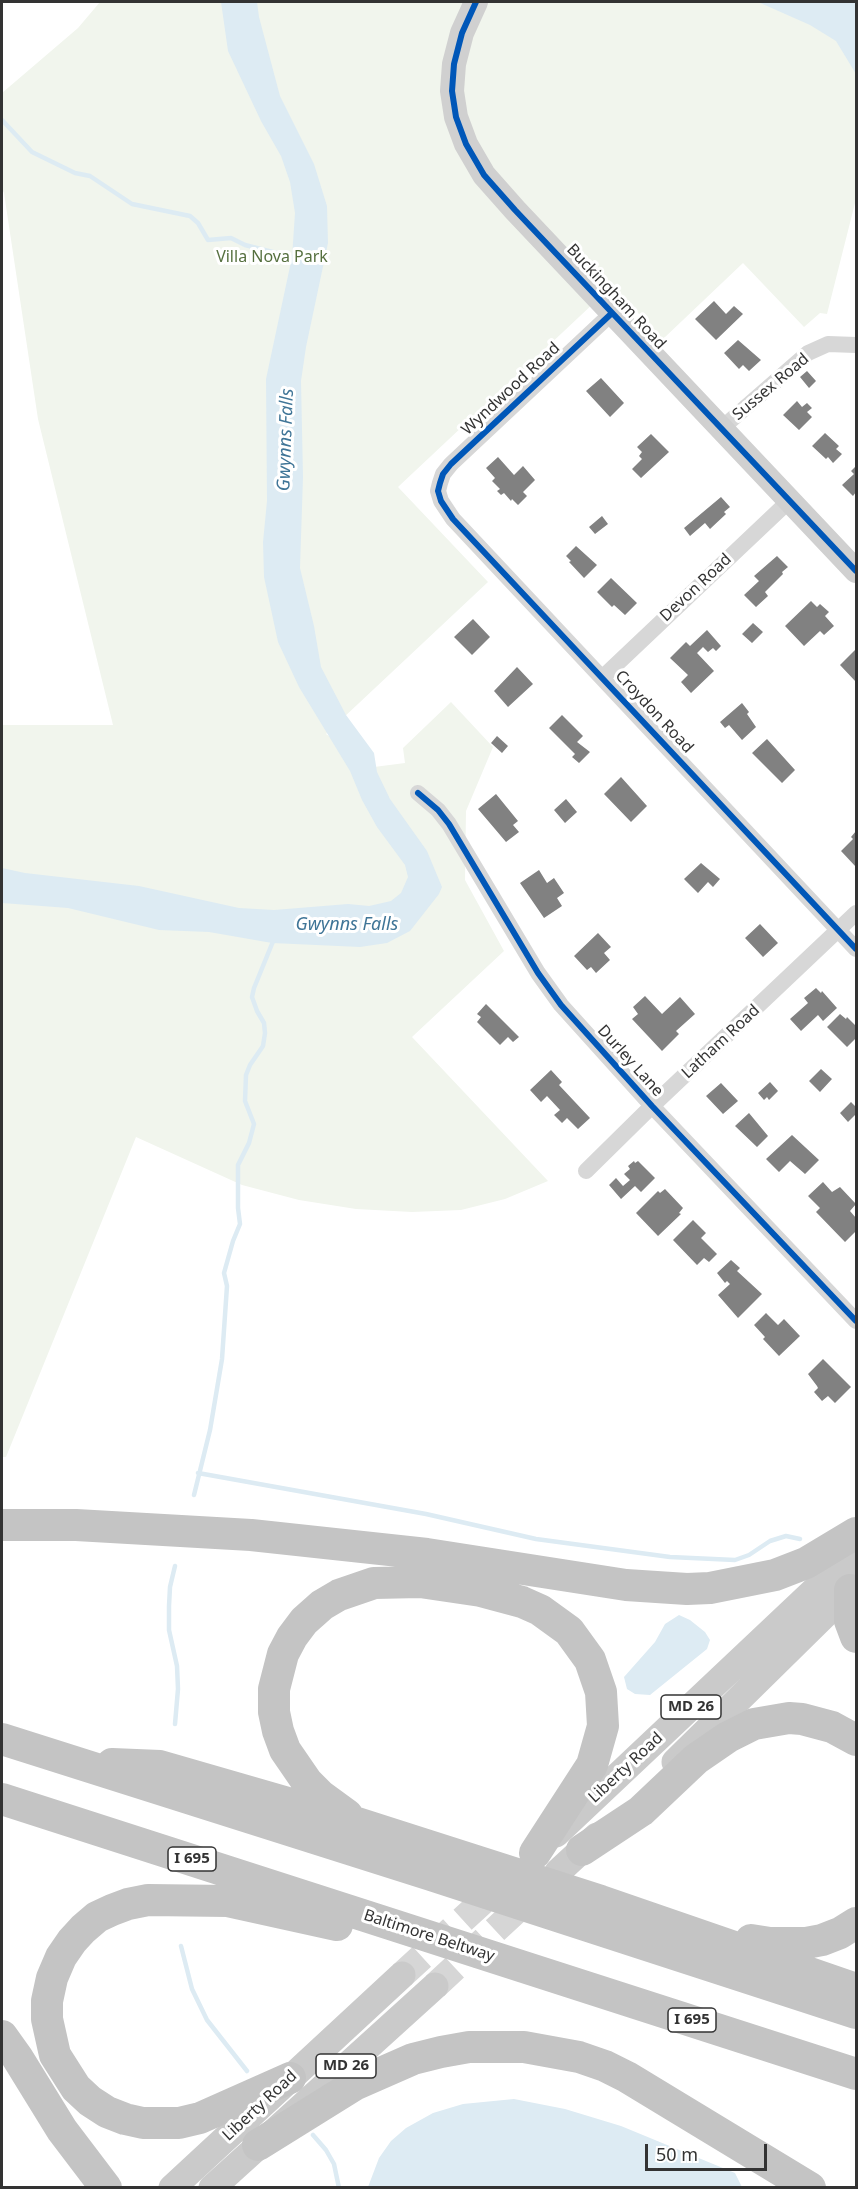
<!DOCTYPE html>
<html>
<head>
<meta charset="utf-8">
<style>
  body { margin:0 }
  #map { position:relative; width:858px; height:2189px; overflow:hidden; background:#fff; font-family:"Noto Sans",sans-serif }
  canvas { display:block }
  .frame { position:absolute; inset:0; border:3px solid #333; pointer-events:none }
  .scale { position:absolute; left:645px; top:2144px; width:122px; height:27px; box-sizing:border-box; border:3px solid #333; border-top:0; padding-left:8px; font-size:18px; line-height:21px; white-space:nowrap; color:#333; -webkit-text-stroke:4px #fff; paint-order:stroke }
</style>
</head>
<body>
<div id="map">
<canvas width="858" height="2189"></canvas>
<div class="frame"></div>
<div class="scale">50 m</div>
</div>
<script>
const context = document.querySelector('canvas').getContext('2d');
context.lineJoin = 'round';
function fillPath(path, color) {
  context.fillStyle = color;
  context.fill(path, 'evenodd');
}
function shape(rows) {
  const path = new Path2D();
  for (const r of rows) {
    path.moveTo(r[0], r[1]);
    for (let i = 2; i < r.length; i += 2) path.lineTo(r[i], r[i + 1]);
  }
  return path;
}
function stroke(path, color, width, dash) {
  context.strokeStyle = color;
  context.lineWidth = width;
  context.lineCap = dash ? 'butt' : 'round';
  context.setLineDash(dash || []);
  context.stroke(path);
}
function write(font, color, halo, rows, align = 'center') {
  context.font = font + ' "Noto Sans",sans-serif';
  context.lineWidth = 6;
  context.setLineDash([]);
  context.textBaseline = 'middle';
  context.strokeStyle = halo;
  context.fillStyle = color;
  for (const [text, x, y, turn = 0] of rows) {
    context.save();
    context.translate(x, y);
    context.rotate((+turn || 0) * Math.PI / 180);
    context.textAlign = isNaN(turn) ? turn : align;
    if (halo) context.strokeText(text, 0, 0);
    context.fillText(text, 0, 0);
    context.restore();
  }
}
fillPath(shape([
  [100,2,856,2,856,199,827,314,820,313,804,327,743,263,663,339,612,286,398,487,488,582,326,734,374,767,405,763,403,748,451,702,493,747,466,811,465,880,504,951,412,1037,548,1181,505,1199,461,1210,412,1212,356,1209,299,1200,242,1185,136,1137,6,1457,2,1457,2,725,113,725,38,419,4,193,2,189,2,93,78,28]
]), '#f1f5ed');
fillPath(shape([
  [221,2,257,2,259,17,280,96,314,164,327,206,328,243,306,347,301,381,303,477,300,568,314,626,321,667,346,715,374,753,377,772,390,799,427,851,442,887,439,894,410,931,387,943,360,947,272,943,209,932,159,930,68,908,2,903,2,868,25,873,139,886,239,908,274,910,348,904,369,906,391,901,401,893,408,877,405,865,377,827,362,800,350,771,299,687,278,642,264,577,263,542,267,501,266,379,292,257,295,213,290,182,281,156,261,121,228,51],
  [758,2,856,2,856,74,836,41,810,25],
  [679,1615,690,1620,705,1632,710,1640,707,1649,650,1695,635,1694,627,1689,624,1677,655,1642,665,1624],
  [514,2099,565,2109,621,2126,735,2173,742,2187,368,2187,379,2158,391,2141,406,2128,433,2113,463,2104]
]), '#ddebf3');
stroke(shape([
  [2,120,32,152,75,173,90,176,132,204,190,216,198,223,208,240,231,238,245,245,296,258],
  [198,1473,426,1514,536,1539,670,1557,735,1560,749,1555,770,1541,786,1536,800,1539],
  [194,1495,210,1430,222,1359,227,1286,224,1273,233,1241,240,1224,238,1208,238,1165,249,1143,254,1124,245,1101,246,1075,250,1065,263,1046,265,1033,264,1023,257,1011,252,997,254,988,274,939],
  [175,1724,178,1689,177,1666,169,1630,169,1606,170,1587,175,1566],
  [181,1946,192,1989,207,2020,247,2071],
  [313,2135,326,2150,334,2164,339,2188]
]), '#ddebf3', 4.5);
fillPath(shape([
  [714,301,726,314,734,306,743,314,716,340,695,319],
  [738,340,761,360,749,371,743,365,739,369,724,353],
  [807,371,816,381,809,388,800,377],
  [601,378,624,403,610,417,586,391],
  [797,401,802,407,807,403,812,408,807,412,812,417,799,430,783,415],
  [825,433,839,446,836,449,842,454,833,463,828,457,826,459,812,446],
  [651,434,669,452,641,478,632,469,642,459,639,456,642,452,637,447],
  [498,457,514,475,523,466,535,480,523,492,527,496,518,505,512,499,511,501,504,493,501,495,497,491,500,489,492,481,495,478,486,468],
  [856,466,856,492,853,496,842,485,854,474,851,471],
  [721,497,730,507,724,512,726,514,710,529,705,523,690,536,684,528],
  [602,516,608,524,595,534,589,527],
  [576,546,597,565,584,578,569,562,571,561,566,556],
  [777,556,788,567,782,572,783,574,765,592,768,596,756,607,744,595,759,581,754,576],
  [611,578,637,603,625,615,614,605,612,607,597,592],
  [811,601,817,607,820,604,829,612,825,616,834,626,824,635,820,631,804,646,785,626],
  [473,619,490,637,472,655,454,637],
  [753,623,763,632,752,643,742,634],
  [707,630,721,646,716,651,713,648,708,652,703,647,697,653,714,671,691,693,681,682,688,675,670,658,686,642,690,646],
  [856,649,856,682,840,665],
  [517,667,533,684,508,707,494,691],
  [742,703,749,712,747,714,756,727,742,740,729,725,725,728,720,722],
  [562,715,583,736,577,742,590,752,579,763,572,757,575,754,549,728],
  [497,736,508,746,502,753,491,743],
  [767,739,795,770,782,783,752,753],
  [621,777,647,806,631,822,604,794],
  [496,794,518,821,513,825,519,832,506,842,478,809],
  [566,799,577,812,565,823,554,810],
  [856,831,856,867,841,851,853,839,851,837],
  [701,863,720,879,713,887,708,882,698,893,684,879],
  [539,870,547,883,554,878,564,893,557,898,562,906,544,918,520,883],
  [760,924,778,943,763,957,745,938],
  [598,933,611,947,604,953,610,960,596,973,591,967,587,970,574,956],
  [816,988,821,993,822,991,837,1008,823,1021,818,1015,801,1031,790,1019,808,1003,804,998],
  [645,996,662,1014,680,997,695,1014,676,1031,679,1034,662,1051,632,1019,638,1014,633,1007],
  [486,1004,519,1037,513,1042,508,1037,500,1045,477,1022,481,1017,477,1014],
  [840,1014,846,1019,847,1017,856,1026,856,1038,847,1047,827,1027],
  [821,1069,832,1079,820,1092,809,1081],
  [551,1070,562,1082,559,1085,590,1118,578,1129,567,1118,562,1123,554,1115,560,1110,547,1096,541,1102,530,1090],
  [770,1082,778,1091,769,1100,767,1097,764,1100,758,1093],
  [721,1083,738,1101,723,1114,706,1096],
  [851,1102,856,1107,856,1114,848,1122,840,1113],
  [749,1113,768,1136,757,1147,735,1126],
  [792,1135,819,1160,805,1174,790,1161,779,1172,766,1159],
  [634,1161,635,1163,638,1161,655,1178,641,1192,635,1186,621,1199,609,1185,616,1178,623,1186,630,1180,624,1174,630,1169,628,1166],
  [823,1182,832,1192,840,1187,856,1204,850,1211,856,1218,856,1231,845,1242,816,1212,820,1208,808,1196],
  [665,1189,683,1208,679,1213,681,1214,658,1236,636,1213,658,1191,660,1193],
  [693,1220,706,1233,701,1238,717,1254,709,1262,704,1258,697,1265,673,1240],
  [731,1260,740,1268,737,1271,762,1294,738,1318,718,1295,730,1284,727,1281,725,1283,717,1273],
  [766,1313,778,1325,784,1319,800,1336,779,1356,763,1339,765,1337,754,1325],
  [823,1359,851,1387,835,1403,828,1396,822,1401,814,1392,818,1388,817,1386,808,1374]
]), '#818181');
stroke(shape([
  [402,1975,505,1881],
  [435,1986,535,1893]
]), '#d6d6d6', 27, [27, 14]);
stroke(shape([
  [612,313,451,464,443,474,440,483,438,491,441,501,453,519,856,949],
  [722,428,808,353,828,344,856,345],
  [603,677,790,500],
  [418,793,438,810,449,824,538,973,561,1005,652,1106,856,1321],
  [586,1171,652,1106,856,913]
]), '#d7d7d7', 16);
stroke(shape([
  [476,2,462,33,454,64,452,91,456,117,466,144,484,175,515,210,856,571]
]), '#d0d0d0', 24);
stroke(shape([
  [675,1762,856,1584],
  [556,1834,856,1551],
  [558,1872,597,1836],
  [172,2188,402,1975],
  [212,2188,435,1986]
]), '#cacaca', 27);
stroke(shape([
  [2,1525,76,1525,251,1535,427,1554,626,1585,687,1589,710,1588,775,1575,806,1563,856,1533],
  [850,1590,850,1621,856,1637],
  [2,1739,431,1875,856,2013],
  [112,1764,160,1766,354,1822,601,1901,856,1989],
  [2,1799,856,2074],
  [347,1815,321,1796,307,1782,285,1750,278,1731,274,1712,274,1689,283,1654,292,1637,304,1621,322,1605,339,1595,374,1583,420,1582,481,1591,522,1602,540,1610,569,1631,590,1660,601,1692,603,1726,592,1765,535,1853],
  [582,1850,641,1811,696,1759,728,1737,754,1724,789,1718,802,1719,832,1727,856,1740],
  [751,1940,770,1943,806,1943,822,1940,840,1933,856,1923],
  [2,2036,17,2057,62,2130,106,2188],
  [290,2078,200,2118,179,2123,143,2123,125,2119,107,2112,90,2101,76,2088,55,2055,47,2019,47,2001,52,1978,61,1957,72,1941,83,1929,97,1917,112,1910,128,1904,148,1900,228,1901,337,1925],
  [258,2145,356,2084,413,2059,441,2052,469,2047,524,2047,579,2057,605,2066,627,2077,810,2188]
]), '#c4c4c4', 32);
stroke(shape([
  [476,2,462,33,454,64,452,91,456,117,466,144,484,175,515,210,856,571],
  [612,313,451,464,443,474,440,483,438,491,441,501,453,519,856,949],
  [418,793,438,810,449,824,538,973,561,1005,652,1106,856,1321]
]), '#0057b8', 6);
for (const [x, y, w] of [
  [691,1707,60],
  [192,1859,48],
  [692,2020,48],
  [346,2066,60]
]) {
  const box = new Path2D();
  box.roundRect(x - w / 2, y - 12, w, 24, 4.5);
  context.fillStyle = '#fff';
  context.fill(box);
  stroke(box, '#333', 1.5);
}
write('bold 15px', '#333', null, [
  ["MD 26",691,1707],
  ["I 695",192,1859],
  ["I 695",692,2020],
  ["MD 26",346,2066]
]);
write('16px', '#56703f', '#fff', [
  ["Villa Nova Park",272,257]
]);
write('16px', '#333', '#fff', [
  ["Buckingham Road",616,297,47],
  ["Sussex Road",771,387,-40],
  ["Wyndwood Road",511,389,-43],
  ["Devon Road",696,588,-43],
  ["Croydon Road",654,712,47],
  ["Latham Road",721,1042,-43],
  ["Durley Lane",630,1061,48],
  ["Liberty Road",626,1768,-43],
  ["Baltimore Beltway",429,1936,18],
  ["Liberty Road",260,2106,-43]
]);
write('italic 18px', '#3f7597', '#fff', [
  ["Gwynns Falls",286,440,-88],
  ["Gwynns Falls",347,925]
]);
</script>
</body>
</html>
